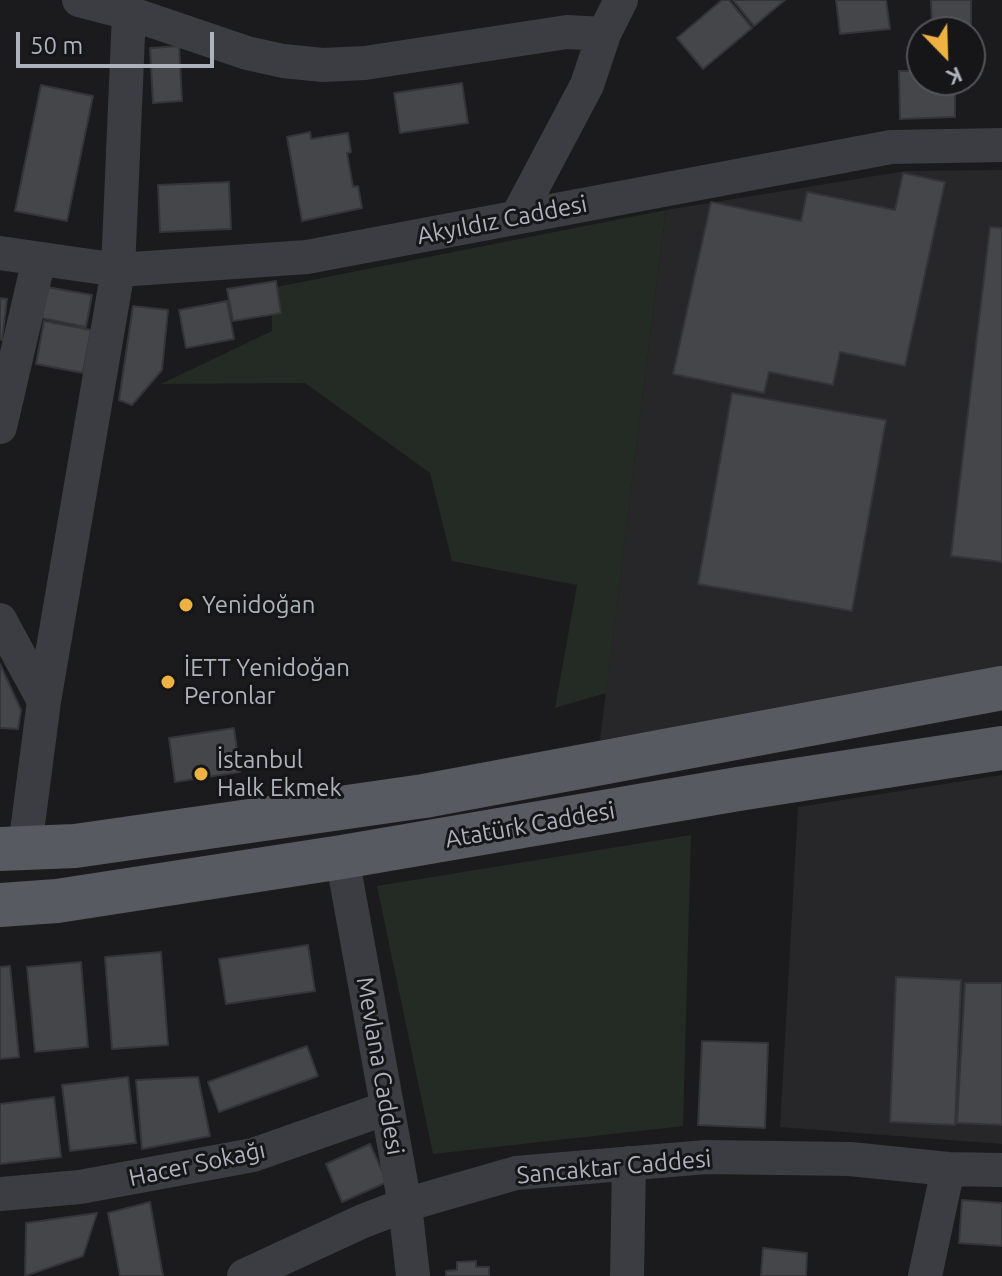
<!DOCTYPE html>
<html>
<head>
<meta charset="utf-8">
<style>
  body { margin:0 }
  #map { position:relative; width:1002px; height:1276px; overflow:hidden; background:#1b1b1d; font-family:Ubuntu,sans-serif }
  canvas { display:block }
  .north { position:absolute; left:906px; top:16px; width:80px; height:80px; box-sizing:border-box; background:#161618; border:2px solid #53545a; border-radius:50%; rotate:157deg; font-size:22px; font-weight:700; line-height:32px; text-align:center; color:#aeb2bc }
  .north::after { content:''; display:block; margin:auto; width:28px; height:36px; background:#eeb242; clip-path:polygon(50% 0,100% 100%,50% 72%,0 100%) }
  .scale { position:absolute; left:16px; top:32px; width:198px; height:36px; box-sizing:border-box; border:4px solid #aeb2bc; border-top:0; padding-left:10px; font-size:24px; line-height:28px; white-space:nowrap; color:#aeb2bc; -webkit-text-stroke:6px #161618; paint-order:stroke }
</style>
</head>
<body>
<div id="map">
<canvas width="1002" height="1276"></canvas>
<div class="north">K</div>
<div class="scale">50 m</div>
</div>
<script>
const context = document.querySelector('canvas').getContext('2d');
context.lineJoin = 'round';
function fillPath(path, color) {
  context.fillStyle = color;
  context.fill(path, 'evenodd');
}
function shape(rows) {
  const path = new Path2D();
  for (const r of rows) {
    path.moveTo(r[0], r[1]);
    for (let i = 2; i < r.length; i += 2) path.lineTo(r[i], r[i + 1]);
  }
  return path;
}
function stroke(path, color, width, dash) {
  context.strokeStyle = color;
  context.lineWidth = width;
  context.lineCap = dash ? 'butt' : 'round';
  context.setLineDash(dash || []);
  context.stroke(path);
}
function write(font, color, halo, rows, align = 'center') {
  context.font = font + ' Ubuntu,sans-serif';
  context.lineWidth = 6;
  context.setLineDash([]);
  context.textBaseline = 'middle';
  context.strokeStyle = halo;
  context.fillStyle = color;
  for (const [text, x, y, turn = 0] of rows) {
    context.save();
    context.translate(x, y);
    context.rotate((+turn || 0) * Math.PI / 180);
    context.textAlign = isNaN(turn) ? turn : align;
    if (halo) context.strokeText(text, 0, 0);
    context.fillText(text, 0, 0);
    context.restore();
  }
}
fillPath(shape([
  [1002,170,1002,674,600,740,666,210,906,171],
  [1002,775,1002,1144,780,1127,798,807]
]), '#27272a');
fillPath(shape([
  [666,210,606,693,555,708,577,585,452,561,430,473,305,383,161,384,272,331,271,288],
  [691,835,683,1126,433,1154,377,886]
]), '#232b24');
const building = shape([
  [722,0,729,0,752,28,703,69,677,38,722,0],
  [733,0,785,0,754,26,733,0],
  [836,0,886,0,890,29,840,34,836,0],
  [931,0,971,0,971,25,932,26,931,0],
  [179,46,182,101,153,103,150,48,179,46],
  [899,71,922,71,922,80,955,80,955,117,900,119,899,71],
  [462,83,468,123,400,133,394,93,462,83],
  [41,85,93,96,67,221,15,211,41,85],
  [310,132,311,139,348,133,351,152,347,153,353,187,358,186,362,208,302,221,287,137,310,132],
  [903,173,945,182,905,366,840,352,833,385,769,372,764,393,673,374,711,202,801,221,807,192,895,210,903,173],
  [229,182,231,229,160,232,158,185,229,182],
  [990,227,1002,228,1002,562,951,556,990,227],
  [276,281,281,313,233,321,227,289,276,281],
  [47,287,92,295,86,327,42,318,47,287],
  [0,298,7,299,2,340,0,339,0,298],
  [227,301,234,339,186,348,179,310,227,301],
  [133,306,168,310,162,370,132,405,119,400,133,306],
  [44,321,91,330,83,373,36,364,44,321],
  [732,393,886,420,852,611,698,584,732,393],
  [0,664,21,710,18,729,0,728,0,664],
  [234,728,240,772,175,782,169,738,234,728],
  [308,945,315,991,226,1004,219,959,308,945],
  [161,952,168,1045,112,1049,105,957,161,952],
  [81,962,88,1047,35,1052,27,967,81,962],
  [10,966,19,1057,0,1059,0,967,10,966],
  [896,977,961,980,955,1125,890,1122,896,977],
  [965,983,1002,983,1002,1125,957,1123,965,983],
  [702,1041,768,1043,765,1128,698,1125,702,1041],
  [307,1046,318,1076,219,1112,208,1082,307,1046],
  [128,1077,136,1143,70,1151,62,1085,128,1077],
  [198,1077,210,1136,142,1149,136,1080,198,1077],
  [54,1097,61,1157,0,1164,0,1104,54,1097],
  [370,1144,387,1182,342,1202,326,1164,370,1144],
  [962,1200,1002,1203,1002,1246,959,1243,962,1200],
  [150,1202,163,1276,120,1276,108,1213,150,1202],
  [97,1213,83,1256,25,1276,26,1223,97,1213],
  [763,1248,807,1253,806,1276,761,1276,763,1248],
  [476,1261,476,1267,489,1267,489,1276,446,1276,446,1271,457,1270,457,1262,476,1261]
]);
fillPath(building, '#45464a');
stroke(building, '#353539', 2);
stroke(shape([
  [79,0,129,13,247,53,283,61,323,65,365,63,567,32,604,34],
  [517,217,587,85,604,34,621,0],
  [0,253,118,270,307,257,891,147,1002,145],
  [0,427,39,259],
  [0,620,44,701,25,847],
  [44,701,118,270,129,13],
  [342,857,405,1205,413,1276],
  [0,1194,80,1187,253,1155,387,1108],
  [244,1276,363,1221,405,1205,516,1173,706,1157,850,1159,948,1169,1002,1170],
  [627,1276,629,1163],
  [925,1276,948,1169]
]), '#3c3d42', 34);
stroke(shape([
  [0,849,75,846,424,796,1002,688],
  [0,905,57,901,342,857,738,789,1002,748]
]), '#585a61', 44);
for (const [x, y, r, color] of [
  [186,605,8,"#eeb242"],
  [168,682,8,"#eeb242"],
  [201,774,8,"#eeb242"]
]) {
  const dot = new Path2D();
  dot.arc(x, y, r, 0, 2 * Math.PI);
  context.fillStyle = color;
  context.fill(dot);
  stroke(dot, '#161618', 3);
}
write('24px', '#aeb2bc', '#161618', [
  ["Akyıldız Caddesi",502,220,-11],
  ["Atatürk Caddesi",530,825,-10],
  ["Mevlana Caddesi",380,1066,80],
  ["Hacer Sokağı",197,1164,-12],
  ["Sancaktar Caddesi",614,1167,-5]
]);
write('24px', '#aeb2bc', '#161618', [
  ["Yenidoğan",202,605],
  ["İETT Yenidoğan",184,668],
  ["Peronlar",184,696],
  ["İstanbul",217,760],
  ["Halk Ekmek",217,788]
], 'left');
</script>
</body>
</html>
